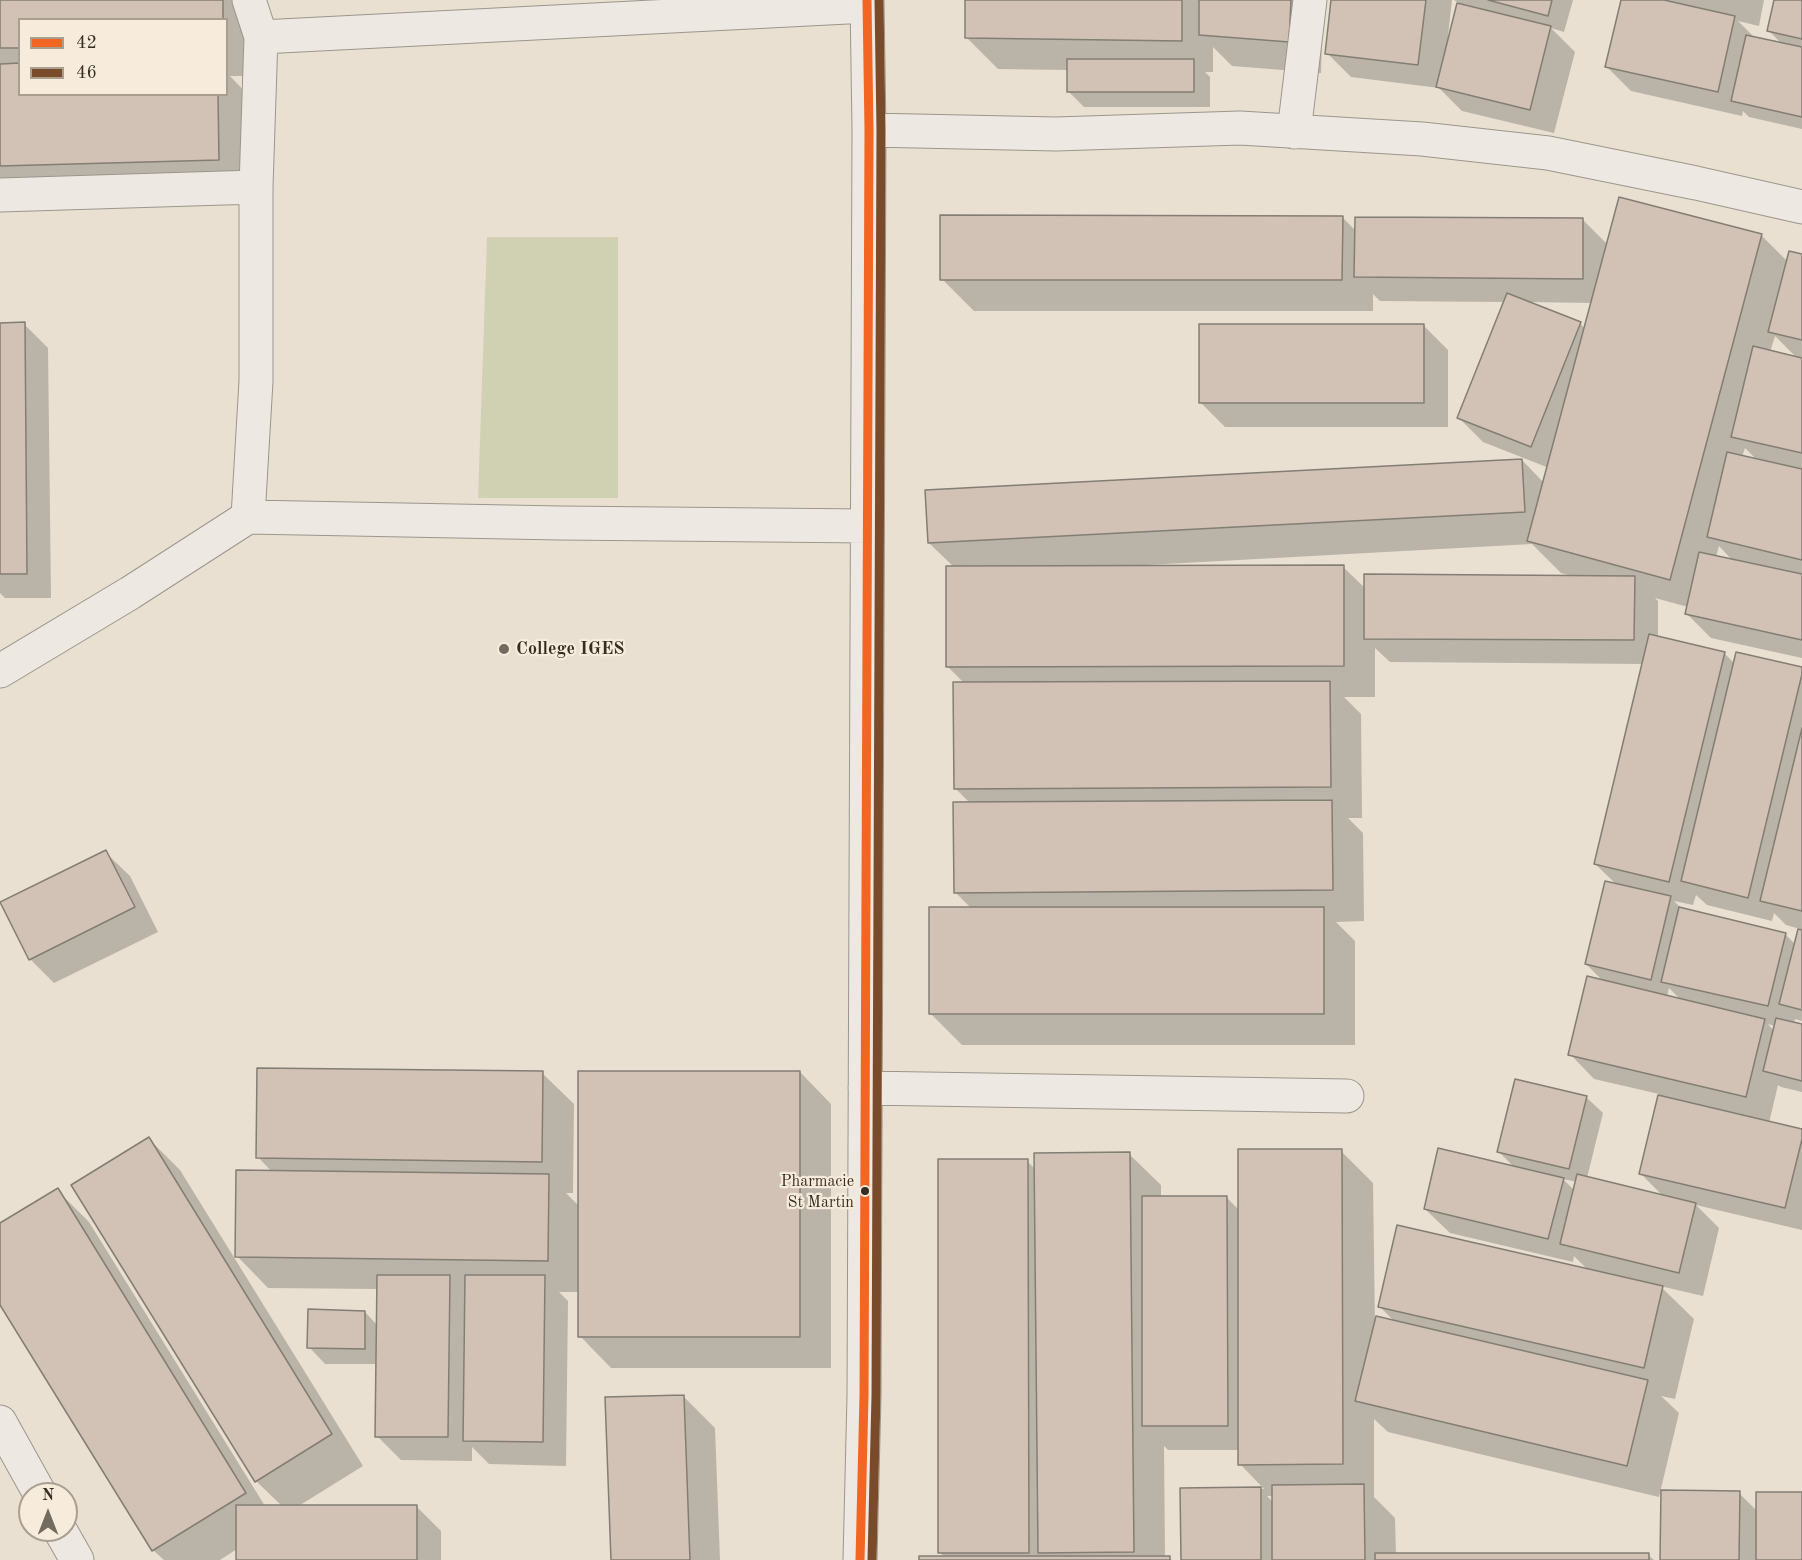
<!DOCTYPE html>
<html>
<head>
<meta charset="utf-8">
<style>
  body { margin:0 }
  #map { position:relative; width:1802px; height:1560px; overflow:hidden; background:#e9e0d2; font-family:"Old Standard TT",serif }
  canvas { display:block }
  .legend { position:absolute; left:18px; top:18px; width:210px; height:78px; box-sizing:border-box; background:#f7ecdb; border:2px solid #a99f91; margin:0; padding:8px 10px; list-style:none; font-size:18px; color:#352c22 }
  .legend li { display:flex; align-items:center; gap:12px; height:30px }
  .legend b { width:30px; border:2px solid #a99f91 }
  .north { position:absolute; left:18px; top:1482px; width:60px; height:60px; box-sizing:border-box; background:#f7ecdb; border:2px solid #a99f91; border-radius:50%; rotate:0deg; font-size:16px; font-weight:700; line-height:24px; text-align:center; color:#352c22 }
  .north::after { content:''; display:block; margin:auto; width:21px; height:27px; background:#746b60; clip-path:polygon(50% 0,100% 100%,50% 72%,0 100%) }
</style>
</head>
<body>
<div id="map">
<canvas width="1802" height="1560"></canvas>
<ul class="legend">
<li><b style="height:8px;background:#f26522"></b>42</li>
<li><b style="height:8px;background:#7a4b2a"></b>46</li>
</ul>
<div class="north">N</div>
</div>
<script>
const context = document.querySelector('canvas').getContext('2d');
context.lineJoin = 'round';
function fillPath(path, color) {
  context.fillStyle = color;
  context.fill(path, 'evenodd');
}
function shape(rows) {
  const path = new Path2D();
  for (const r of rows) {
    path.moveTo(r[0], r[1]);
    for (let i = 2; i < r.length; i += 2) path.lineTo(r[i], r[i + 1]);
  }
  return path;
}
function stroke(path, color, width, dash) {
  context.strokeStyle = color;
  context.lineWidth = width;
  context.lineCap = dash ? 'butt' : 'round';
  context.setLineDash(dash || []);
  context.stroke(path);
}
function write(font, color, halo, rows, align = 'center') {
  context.font = font + ' "Old Standard TT",serif';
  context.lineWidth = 4.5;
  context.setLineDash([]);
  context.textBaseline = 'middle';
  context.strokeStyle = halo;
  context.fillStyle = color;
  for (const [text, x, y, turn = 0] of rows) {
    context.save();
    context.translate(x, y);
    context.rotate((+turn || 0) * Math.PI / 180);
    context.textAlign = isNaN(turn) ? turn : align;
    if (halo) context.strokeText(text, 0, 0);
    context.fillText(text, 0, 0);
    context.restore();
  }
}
fillPath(shape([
  [487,237,618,237,618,498,478,498]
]), '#cfd1b2');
fillPath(shape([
  [0,0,253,0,254,76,230,76,249,96,250,191,0,198],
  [20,20,226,20,226,94,20,94],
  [967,0,1323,0,1321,73,1232,66,1213,47,1213,72,1205,72,1210,77,1210,107,1084,107,1068,91,1068,70,998,69,966,37],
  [1333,0,1452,0,1448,36,1450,36,1459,3,1454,0,1573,0,1564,32,1551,28,1575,52,1554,133,1462,111,1439,88,1351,77,1327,53],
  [1622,0,1764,0,1759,26,1738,21,1755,38,1782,44,1768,30,1775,0,1802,0,1802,129,1749,117,1743,111,1742,116,1631,91,1607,67],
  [1342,217,1356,231,1583,220,1608,245,1761,235,1788,262,1802,256,1802,658,1711,638,1687,614,1688,607,1655,598,1658,601,1658,638,1724,653,1735,664,1802,669,1802,1021,1795,1019,1794,1023,1802,1025,1802,1092,1781,1087,1778,1085,1769,1123,1802,1131,1802,1230,1696,1205,1719,1228,1703,1296,1660,1286,1694,1319,1675,1399,1661,1396,1679,1413,1659,1497,1388,1432,1374,1419,1374,1497,1395,1518,1396,1555,1648,1555,1654,1560,1182,1560,1182,1489,1264,1489,1240,1464,1240,1450,1168,1450,1164,1446,1165,1557,1169,1557,1172,1560,920,1560,945,1557,940,1553,1027,1161,1035,1169,1129,1154,1161,1185,1161,1197,1226,1197,1239,1210,1341,1151,1373,1183,1375,1325,1395,1322,1379,1306,1589,1271,1574,1256,1573,1262,1450,1233,1425,1209,1515,1168,1499,1152,1586,1097,1603,1113,1587,1178,1663,1196,1640,1173,1659,1094,1594,1079,1570,1054,1604,982,1586,964,1617,885,1595,864,1643,664,1390,662,1375,648,1375,697,1344,697,1361,714,1362,818,1348,818,1363,833,1364,921,1336,922,1355,941,1355,1045,962,1045,931,1014,972,909,955,892,971,804,955,788,965,684,947,666,955,568,929,543,1522,460,1544,483,1549,468,1483,442,1459,418,1505,302,1380,301,1373,294,1373,311,974,311,942,279],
  [1527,302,1592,303,1585,329,1580,323],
  [1775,336,1797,358,1770,352],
  [1745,448,1757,460,1742,457],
  [1532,544,1561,573,1572,576,1365,588,1343,567,1147,567,1147,565],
  [1719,546,1733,561,1716,557],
  [1696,895,1707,905,1772,921,1774,913,1786,925,1800,929,1796,945,1785,934,1683,910,1674,901,1693,905],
  [1669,988,1682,1001,1667,997],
  [1768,1024,1775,1026,1774,1031],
  [1563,1179,1577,1182,1575,1191],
  [1267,1496,1273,1496,1273,1502],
  [0,324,24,324,48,348,51,598,5,598,0,593],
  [1424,326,1448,350,1448,427,1225,427,1200,402],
  [105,852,130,876,158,932,54,983,30,959],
  [800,1072,831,1104,831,1368,611,1368,580,1336,580,1292,559,1292,568,1301,566,1466,489,1464,472,1447,472,1461,401,1460,377,1436,378,1364,325,1364,309,1347,365,1312,378,1326,378,1289,268,1288,237,1256,272,1172,258,1157,542,1073,574,1104,573,1193,566,1193,580,1207],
  [149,1139,180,1170,363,1466,297,1507,417,1507,441,1531,441,1560,237,1560,237,1549,220,1560,164,1560,153,1550,0,1302,0,1225,57,1190,89,1222,265,1506,282,1506,256,1481],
  [683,1396,715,1428,720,1560,612,1560],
  [1739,1493,1757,1511,1802,1494,1802,1560,1662,1560]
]), '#0003');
const building = shape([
  [0,0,223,0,223,20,20,20,20,48,0,48,0,0],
  [965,0,1182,0,1182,41,965,38,965,0],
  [1199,0,1291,0,1289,42,1199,35,1199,0],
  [1331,0,1426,0,1418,65,1325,54,1331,0],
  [1488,0,1552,0,1548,16,1488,0],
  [1621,0,1664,0,1735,16,1718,92,1605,67,1621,0],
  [1774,0,1802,0,1802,39,1767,31,1774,0],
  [1457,3,1551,26,1530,110,1436,87,1457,3],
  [1746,35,1802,47,1802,117,1731,101,1746,35],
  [1067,59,1194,59,1194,92,1067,92,1067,59],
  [20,63,20,94,218,94,219,160,0,166,0,64,20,63],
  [1619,197,1762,234,1670,580,1527,541,1619,197],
  [940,215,1343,216,1342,280,940,280,940,215],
  [1355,217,1583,218,1583,279,1354,277,1355,217],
  [1789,251,1802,254,1802,340,1768,332,1789,251],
  [1507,293,1581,322,1531,447,1457,418,1507,293],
  [25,322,27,574,0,574,0,323,25,322],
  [1199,324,1424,324,1424,403,1199,403,1199,324],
  [1753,346,1802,358,1802,453,1731,437,1753,346],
  [1727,452,1802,469,1802,560,1707,537,1727,452],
  [1522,459,1525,512,928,543,925,490,1522,459],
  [1699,552,1802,574,1802,640,1685,614,1699,552],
  [1344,565,1344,666,946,667,946,566,1344,565],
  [1364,574,1635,576,1634,640,1364,639,1364,574],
  [1649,634,1725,652,1669,882,1594,864,1649,634],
  [1736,652,1802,667,1802,674,1748,898,1681,881,1736,652],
  [1330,681,1331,787,954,789,953,682,1330,681],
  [1802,728,1802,911,1760,901,1802,728],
  [1332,800,1333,890,954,893,953,802,1332,800],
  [106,850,135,907,29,960,0,902,106,850],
  [1605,881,1671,896,1651,980,1585,964,1605,881],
  [929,907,1324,907,1324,1014,929,1014,929,907],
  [1679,907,1786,933,1768,1006,1661,982,1679,907],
  [1798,929,1802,930,1802,1010,1779,1004,1798,929],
  [1587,976,1765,1019,1746,1097,1568,1055,1587,976],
  [1776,1018,1802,1024,1802,1081,1763,1071,1776,1018],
  [257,1068,543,1071,542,1162,256,1158,257,1068],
  [578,1071,800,1071,800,1337,578,1337,578,1071],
  [1515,1079,1587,1096,1569,1169,1497,1152,1515,1079],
  [1658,1095,1802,1129,1802,1139,1785,1208,1639,1174,1658,1095],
  [149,1137,332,1434,255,1482,71,1185,149,1137],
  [1438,1148,1564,1178,1548,1239,1424,1209,1438,1148],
  [1238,1149,1342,1149,1343,1464,1238,1465,1238,1149],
  [1130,1152,1134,1552,1038,1553,1034,1153,1130,1152],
  [938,1159,1028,1159,1029,1553,938,1553,938,1159],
  [236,1170,549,1174,548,1261,235,1257,236,1170],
  [1577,1174,1696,1203,1679,1273,1560,1244,1577,1174],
  [58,1188,246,1493,152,1551,0,1305,0,1223,58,1188],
  [1142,1196,1227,1196,1228,1426,1142,1426,1142,1196],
  [1397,1225,1663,1286,1644,1368,1378,1307,1397,1225],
  [377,1275,450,1275,448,1437,375,1437,377,1275],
  [465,1275,545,1275,543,1442,463,1441,465,1275],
  [308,1309,365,1311,365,1349,307,1348,308,1309],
  [1376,1316,1648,1380,1627,1466,1355,1401,1376,1316],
  [684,1395,690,1560,611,1560,605,1397,684,1395],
  [1364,1484,1365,1560,1272,1560,1272,1485,1364,1484],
  [1261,1487,1261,1560,1181,1560,1180,1488,1261,1487],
  [1661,1490,1740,1491,1739,1560,1660,1560,1661,1490],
  [1756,1492,1802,1492,1802,1560,1756,1560,1756,1492],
  [236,1505,417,1505,417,1560,236,1560,236,1505],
  [1375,1553,1649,1553,1649,1560,1375,1560,1375,1553],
  [919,1556,1170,1556,1170,1560,919,1560,919,1556]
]);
fillPath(building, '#d2c2b5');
stroke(building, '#837d74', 1.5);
const minor = shape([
  [261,37,867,6],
  [869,130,1056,134,1240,128,1422,139,1548,153,1696,183,1802,207],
  [1294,132,1310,0],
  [0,195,256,187],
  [248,517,256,381,256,187,261,37,249,0],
  [0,671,130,593,248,517,560,523,867,526],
  [865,1088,1347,1096],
  [0,1422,40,1494],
  [60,1530,77,1560],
  [860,1560,864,1396,869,130,867,0]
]);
stroke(minor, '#9b968d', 35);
stroke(minor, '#ede8e1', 33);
stroke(shape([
  [860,1560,864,1396,869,130,867,0]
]), '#f26522', 9);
stroke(shape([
  [872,1560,876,1396,881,130,879,0]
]), '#7a4b2a', 9);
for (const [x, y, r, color] of [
  [504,649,6,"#746b60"],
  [865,1191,5,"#352c22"]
]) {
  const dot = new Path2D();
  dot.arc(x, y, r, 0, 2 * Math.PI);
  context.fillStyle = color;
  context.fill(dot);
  stroke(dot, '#f7ecdb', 2);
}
write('16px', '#352c22', '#f7ecdb', [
  ["Pharmacie",854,1182],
  ["St Martin",854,1203]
], 'right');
write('bold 18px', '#352c22', '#f7ecdb', [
  ["College IGES",516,649]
], 'left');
</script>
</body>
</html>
